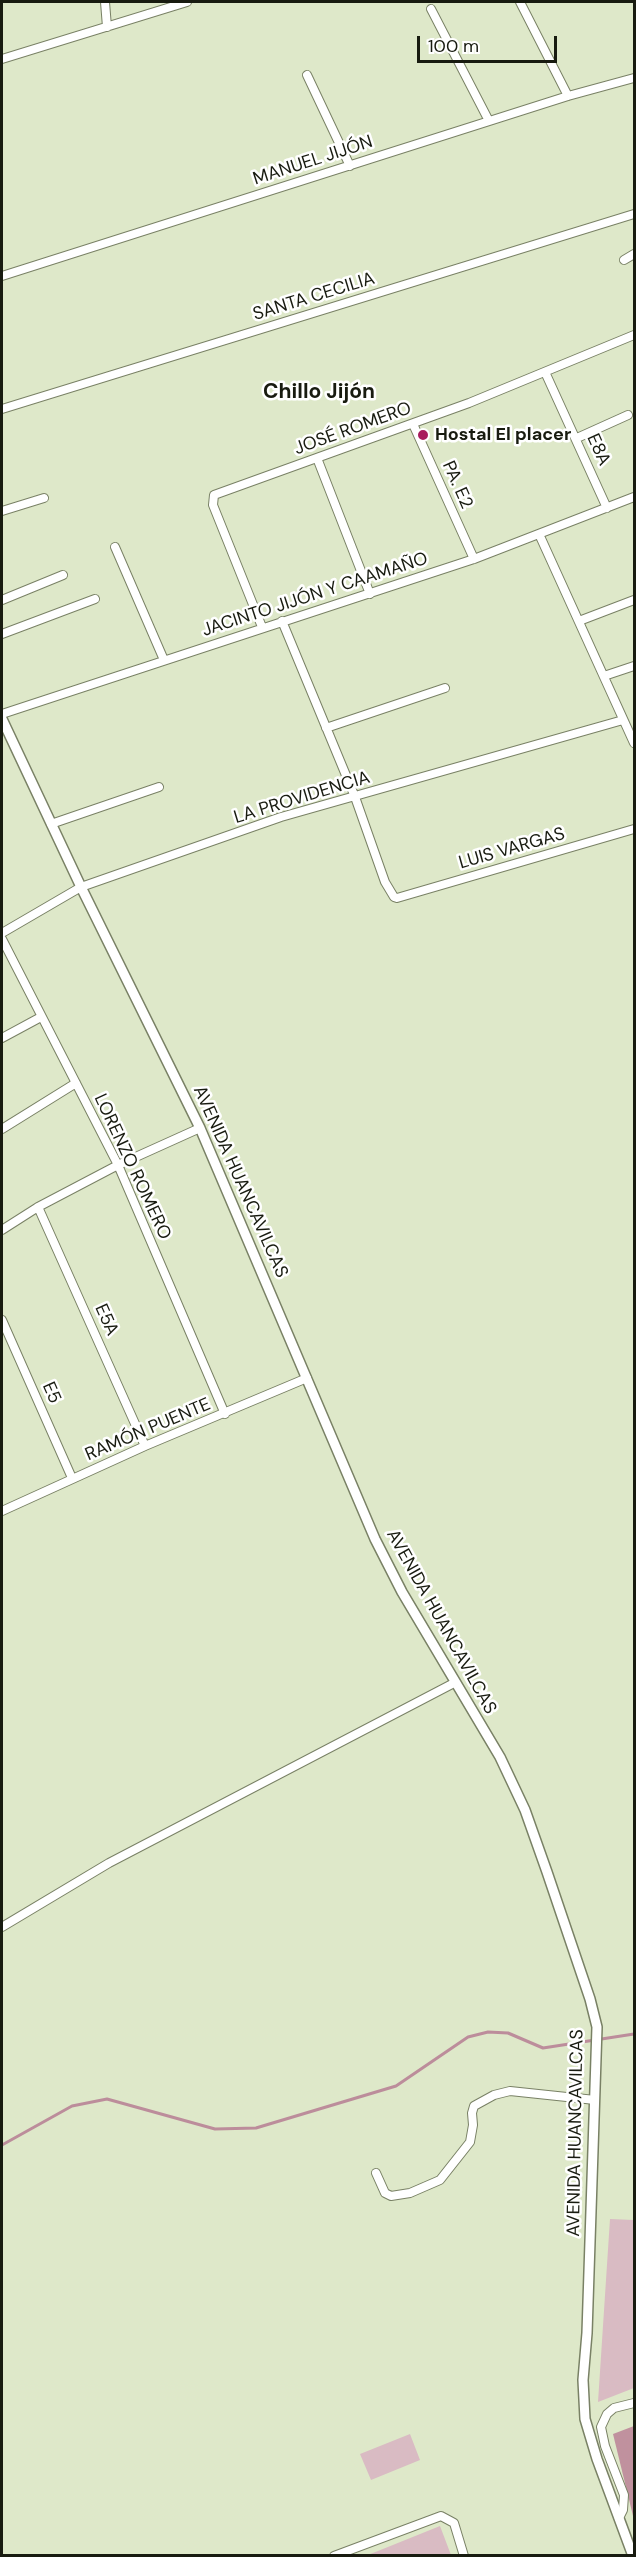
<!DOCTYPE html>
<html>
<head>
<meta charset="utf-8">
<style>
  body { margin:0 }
  #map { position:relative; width:636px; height:2557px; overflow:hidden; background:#dee8c9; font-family:"DM Sans",sans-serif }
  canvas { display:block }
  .frame { position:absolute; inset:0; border:3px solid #181b10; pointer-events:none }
  .scale { position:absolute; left:417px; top:36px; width:140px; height:27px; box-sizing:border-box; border:3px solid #181b10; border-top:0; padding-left:8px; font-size:18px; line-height:21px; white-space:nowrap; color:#181b10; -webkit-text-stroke:4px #fff; paint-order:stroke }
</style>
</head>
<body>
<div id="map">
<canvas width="636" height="2557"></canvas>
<div class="frame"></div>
<div class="scale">100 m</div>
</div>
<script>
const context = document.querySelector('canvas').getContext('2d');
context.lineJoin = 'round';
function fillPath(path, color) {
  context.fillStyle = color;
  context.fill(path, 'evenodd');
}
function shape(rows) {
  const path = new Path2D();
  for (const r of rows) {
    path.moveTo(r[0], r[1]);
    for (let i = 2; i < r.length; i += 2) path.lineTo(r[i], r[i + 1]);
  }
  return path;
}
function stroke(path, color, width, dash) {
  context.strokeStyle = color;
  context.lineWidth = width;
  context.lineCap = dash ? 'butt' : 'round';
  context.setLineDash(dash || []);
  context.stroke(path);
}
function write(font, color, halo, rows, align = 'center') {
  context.font = font + ' "DM Sans",sans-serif';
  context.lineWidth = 5;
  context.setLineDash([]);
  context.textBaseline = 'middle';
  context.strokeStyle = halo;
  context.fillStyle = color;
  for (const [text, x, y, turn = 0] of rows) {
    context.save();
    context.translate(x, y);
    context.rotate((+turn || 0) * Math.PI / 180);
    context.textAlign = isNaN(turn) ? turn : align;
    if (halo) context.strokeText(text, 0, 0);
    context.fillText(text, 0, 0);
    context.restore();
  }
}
fillPath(shape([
  [610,2219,634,2220,634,2388,598,2402],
  [410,2434,420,2460,371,2480,360,2454],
  [440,2526,451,2555,368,2555]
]), '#d9bbc3');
fillPath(shape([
  [634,2426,634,2520,613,2434]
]), '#c0919e');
stroke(shape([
  [2,2145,72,2106,107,2099,215,2129,256,2128,396,2086,468,2037,488,2032,508,2033,543,2048,634,2034]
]), '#bc8d9b', 3);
const minor = shape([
  [105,2,107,27],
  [520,2,568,96],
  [431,9,489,121],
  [2,59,187,2],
  [307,75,350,166],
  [624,260,634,254],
  [2,276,568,96,634,78],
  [545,372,607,508],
  [2,409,634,214],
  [413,424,474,559],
  [577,438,628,415],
  [317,458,370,594],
  [2,511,44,498],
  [539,534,634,743],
  [115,547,164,660],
  [2,600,63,575],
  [282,621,355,797,385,882,394,897,397,898,634,829],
  [579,621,634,600],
  [262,627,213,505,214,495,469,403,634,335],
  [2,634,95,599],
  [604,676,634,666],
  [2,714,474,559,634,497],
  [326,728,445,688],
  [51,824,159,787],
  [2,933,81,887,281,817,623,720],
  [2,939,118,1165,225,1414],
  [2,1038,41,1017],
  [2,1129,76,1083],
  [38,1207,145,1446],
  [2,1230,38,1207,118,1165,200,1128],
  [2,1320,72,1478],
  [2,1511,145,1446,307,1378],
  [2,1927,109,1863,454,1683],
  [376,2173,385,2193,391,2196,410,2193,440,2180,470,2142,473,2125,472,2113,474,2106,494,2095,510,2091,595,2100],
  [619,2518,623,2510,624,2495,605,2446,601,2427,607,2414,614,2408,634,2403],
  [334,2556,441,2516,454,2523,464,2556]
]);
const tertiary = shape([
  [2,719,81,887,200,1128,375,1539,402,1592,500,1757,525,1810,547,1872,590,1999,597,2027,587,2333,583,2380,585,2419,597,2459,633,2556]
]);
stroke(minor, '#798165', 10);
stroke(tertiary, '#798165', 12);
stroke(minor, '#fff', 8);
stroke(tertiary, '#fff', 9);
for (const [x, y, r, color] of [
  [423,435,6,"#a81c5c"]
]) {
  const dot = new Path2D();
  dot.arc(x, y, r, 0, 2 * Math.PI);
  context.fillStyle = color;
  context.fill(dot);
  stroke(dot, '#fff', 2);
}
write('18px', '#181b10', '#fff', [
  ["MANUEL JIJÓN",313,161,-18],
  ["SANTA CECILIA",314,297,-17],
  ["JOSÉ ROMERO",353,429,-20],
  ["E8A",598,450,66],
  ["PA. E2",457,485,66],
  ["JACINTO JIJÓN Y CAAMAÑO",315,595,-18],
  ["LA PROVIDENCIA",302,798,-17],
  ["LUIS VARGAS",512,849,-16],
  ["LORENZO ROMERO",132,1167,65],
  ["AVENIDA HUANCAVILCAS",240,1182,66],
  ["E5A",106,1320,66],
  ["E5",51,1393,66],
  ["RAMÓN PUENTE",148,1430,-23],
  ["AVENIDA HUANCAVILCAS",441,1622,61],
  ["AVENIDA HUANCAVILCAS",576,2133,-89]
]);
write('bold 18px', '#181b10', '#fff', [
  ["Hostal El placer",435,435]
], 'left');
write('bold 21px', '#181b10', '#fff', [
  ["Chillo Jijón",319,392]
]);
</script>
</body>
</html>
